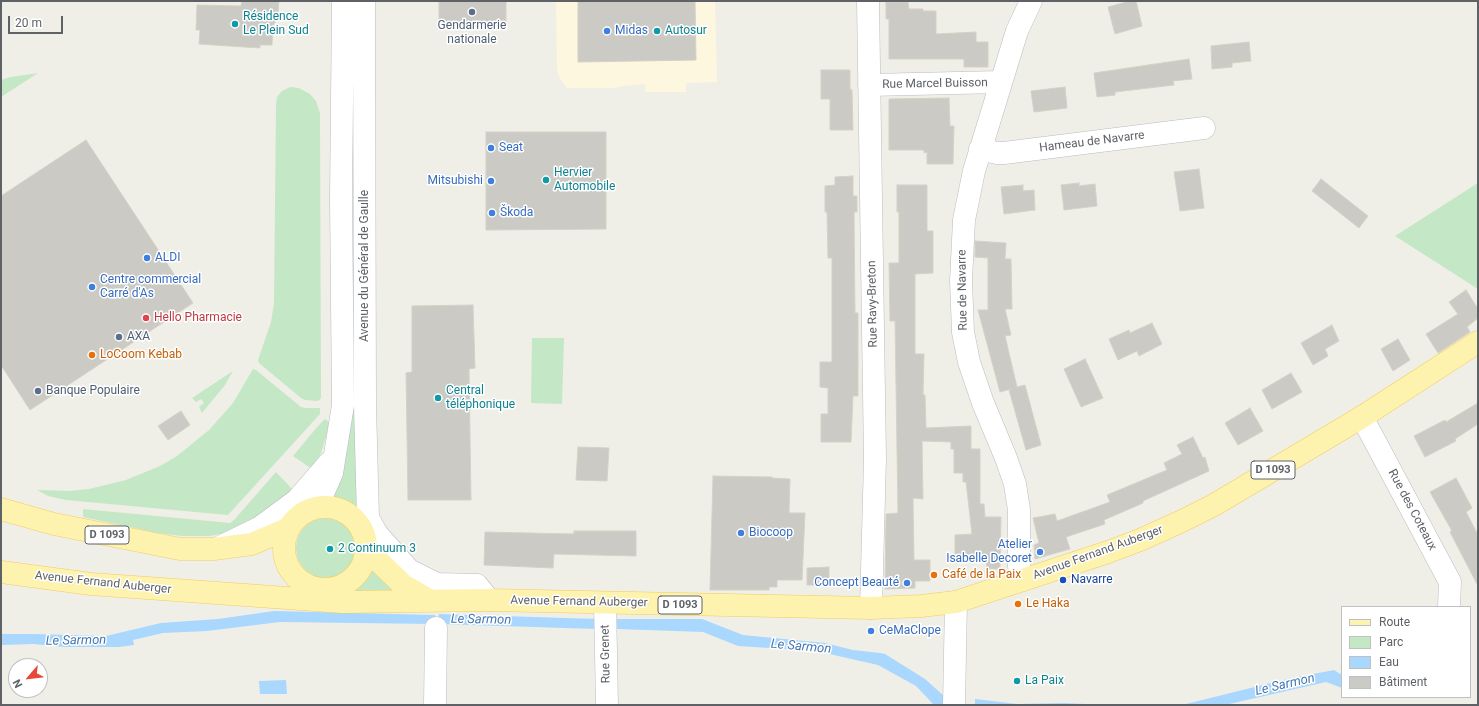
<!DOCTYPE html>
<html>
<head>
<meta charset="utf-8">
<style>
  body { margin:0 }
  #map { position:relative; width:1479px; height:706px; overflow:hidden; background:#f0efe7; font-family:Roboto,sans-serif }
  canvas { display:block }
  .frame { position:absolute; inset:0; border:2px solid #5e6267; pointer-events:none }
  .legend { position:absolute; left:1341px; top:606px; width:130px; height:92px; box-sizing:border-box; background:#fff; border:1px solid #bfc0c2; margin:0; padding:5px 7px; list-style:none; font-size:12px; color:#5e6267 }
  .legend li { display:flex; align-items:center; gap:8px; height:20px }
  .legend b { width:20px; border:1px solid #bfc0c2 }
  .north { position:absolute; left:8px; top:658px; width:40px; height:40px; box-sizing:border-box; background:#fff; border:1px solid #bfc0c2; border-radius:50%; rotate:242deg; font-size:11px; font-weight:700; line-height:16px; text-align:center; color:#5e6267 }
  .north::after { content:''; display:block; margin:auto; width:14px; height:18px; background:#e84836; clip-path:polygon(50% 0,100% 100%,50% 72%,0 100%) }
  .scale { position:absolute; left:8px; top:16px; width:55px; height:18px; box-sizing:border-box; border:2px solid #5e6267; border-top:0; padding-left:5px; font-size:12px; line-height:14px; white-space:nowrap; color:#5e6267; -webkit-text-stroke:3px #fff; paint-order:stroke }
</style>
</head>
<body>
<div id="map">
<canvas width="1479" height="706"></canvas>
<div class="frame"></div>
<ul class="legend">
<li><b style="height:5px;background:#fef3ae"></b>Route</li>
<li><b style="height:11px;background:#c4e7c5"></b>Parc</li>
<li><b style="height:11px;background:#a9d7fe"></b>Eau</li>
<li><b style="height:11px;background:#cccac4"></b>Bâtiment</li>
</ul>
<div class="north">N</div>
<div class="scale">20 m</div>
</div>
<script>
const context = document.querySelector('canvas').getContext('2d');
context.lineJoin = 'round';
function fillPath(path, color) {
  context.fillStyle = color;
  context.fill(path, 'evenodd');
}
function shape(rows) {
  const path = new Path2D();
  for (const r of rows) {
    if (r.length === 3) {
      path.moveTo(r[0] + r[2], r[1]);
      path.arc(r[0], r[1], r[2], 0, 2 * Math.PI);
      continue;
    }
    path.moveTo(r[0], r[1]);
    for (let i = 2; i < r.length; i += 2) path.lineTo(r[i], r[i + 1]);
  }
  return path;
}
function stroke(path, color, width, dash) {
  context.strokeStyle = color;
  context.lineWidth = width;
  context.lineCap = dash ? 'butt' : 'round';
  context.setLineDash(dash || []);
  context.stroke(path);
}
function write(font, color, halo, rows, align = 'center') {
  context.font = font + ' Roboto,sans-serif';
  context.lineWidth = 3;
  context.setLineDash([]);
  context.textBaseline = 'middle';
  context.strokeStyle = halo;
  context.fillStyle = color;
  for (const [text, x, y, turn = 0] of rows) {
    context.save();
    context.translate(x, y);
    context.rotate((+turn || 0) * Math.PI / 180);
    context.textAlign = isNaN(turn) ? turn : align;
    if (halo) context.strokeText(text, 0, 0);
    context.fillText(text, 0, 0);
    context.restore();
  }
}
fillPath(shape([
  [556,1,715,1,717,82,686,83,686,92,645,92,645,84,623,86,615,88,567,88,559,77,557,69]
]), '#fef7df');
fillPath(shape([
  [38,73,1,97,1,80,11,77],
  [290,87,299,88,310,94,316,101,320,113,321,398,318,401,305,400,301,398,259,363,258,360,271,322,274,303,276,105,277,97,282,91],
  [1478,183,1478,289,1395,236],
  [532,338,564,338,562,404,531,403],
  [253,369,256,370,301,407,306,408,320,408,320,414,228,515,66,500,48,496,37,490,68,491,89,489,126,480,160,466,177,456,209,430,233,403],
  [233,371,225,385,202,413,199,407,204,403,201,399,196,402,192,398],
  [356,409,358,511,344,502,330,499,345,461,348,443,352,411],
  [325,419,330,423,326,437,321,453,312,469,293,456,318,426],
  [276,472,296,493,235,531,210,536,182,536,158,533,83,517,83,509,230,523,234,520],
  [326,548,30],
  [373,568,380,578,388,585,402,593,347,593,361,582,370,570]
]), '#c4e7c5');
fillPath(shape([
  [274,611,435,615,435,624,280,622,207,631,163,633,133,640,134,645,119,647,65,647,33,644,1,645,1,634,33,634,106,636,161,623,218,619],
  [439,614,597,619,597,629,438,624],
  [617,619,702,619,743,635,825,643,853,650,880,653,885,654,925,679,944,696,944,705,934,705,916,686,878,665,816,651,738,646,703,632,617,629],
  [1334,670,1342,675,1342,688,1326,682,1225,705,1150,705,1186,704,1287,679],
  [286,680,287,694,260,694,259,681],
  [975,699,1017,704,1063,703,1108,705,975,705]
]), '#a9d7fe');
const building = shape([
  [242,1,279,1,278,12,281,15,273,25,272,45,260,45,260,48,199,44,200,30,196,30,197,5,241,6,242,1],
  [439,1,506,1,506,24,439,24,439,1],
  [578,1,695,1,696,60,578,62,578,1],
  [1130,1,1136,1,1142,26,1115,34,1108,7,1130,1],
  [886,2,908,2,909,9,923,9,923,11,936,11,936,34,976,32,976,42,988,42,988,67,964,67,964,59,889,59,889,19,886,19,886,2],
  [1249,42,1251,61,1232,63,1232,67,1212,69,1211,46,1249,42],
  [1189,59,1192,79,1173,81,1174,85,1115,92,1115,95,1097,97,1094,73,1189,59],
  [821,70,850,70,850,89,852,90,853,130,830,130,830,99,821,99,821,70],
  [1065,87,1067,108,1034,112,1031,91,1065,87],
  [949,98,950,126,954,126,953,164,927,164,927,152,924,153,924,150,889,150,889,99,949,98],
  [486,132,606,132,606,229,486,230,486,132],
  [86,140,193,303,30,410,1,365,1,196,86,140],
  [1199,169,1204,208,1180,211,1174,172,1199,169],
  [853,176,853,196,857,196,857,212,854,212,855,313,858,313,858,396,853,396,851,442,821,442,821,414,828,414,828,388,820,387,820,362,832,362,832,258,828,258,827,212,825,212,825,186,835,185,835,177,853,176],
  [1321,179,1368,216,1359,228,1312,191,1321,179],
  [1079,183,1079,186,1095,184,1097,206,1064,210,1061,185,1079,183],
  [897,185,927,185,927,231,933,231,933,273,915,274,915,354,924,354,923,395,925,395,926,428,971,426,971,449,980,449,980,504,984,504,985,517,1001,517,1000,569,986,569,987,559,955,559,955,535,972,534,966,482,963,482,963,473,954,473,954,449,951,449,951,442,922,441,923,499,913,498,914,560,930,560,930,581,915,581,915,588,885,589,886,514,898,513,895,321,890,321,889,263,899,263,899,212,897,212,897,185],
  [1023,185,1023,191,1034,190,1035,210,1004,214,1001,187,1023,185],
  [975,241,1006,243,1005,259,1011,259,1012,309,1005,309,1011,335,1005,336,1017,387,1025,385,1041,445,1026,450,1009,390,1011,389,1000,392,978,310,988,310,988,258,975,257,975,241],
  [1466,290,1478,309,1478,318,1467,327,1470,332,1438,353,1426,334,1458,314,1449,302,1466,290],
  [473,305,475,368,469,369,471,500,408,500,406,373,412,372,412,306,473,305],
  [1152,323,1162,344,1139,356,1137,351,1118,360,1109,339,1129,330,1130,333,1152,323],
  [1332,325,1339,341,1325,349,1328,356,1313,365,1301,343,1332,325],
  [1398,339,1410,360,1393,371,1381,349,1398,339],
  [1085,359,1103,398,1081,407,1064,369,1085,359],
  [1291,373,1302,392,1272,409,1262,390,1291,373],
  [1478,403,1478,424,1455,439,1456,441,1425,457,1414,436,1445,420,1446,422,1478,403],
  [1250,408,1263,431,1238,445,1225,423,1250,408],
  [181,411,190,425,168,440,158,426,181,411],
  [1193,437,1203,458,1205,457,1209,471,1143,501,1143,503,1104,520,1105,524,1066,537,1070,549,1035,559,1034,545,1039,543,1033,518,1055,514,1057,521,1110,502,1107,495,1167,470,1164,463,1182,454,1177,445,1193,437],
  [578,447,609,448,607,481,576,480,578,447],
  [713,476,772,477,772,478,790,479,789,513,805,513,802,580,777,580,777,587,769,587,769,590,710,590,713,476],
  [1456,478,1472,508,1466,512,1478,535,1478,586,1450,532,1452,531,1430,492,1456,478],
  [574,531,636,531,636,556,554,554,553,568,484,565,485,532,574,534,574,531],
  [829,567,829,585,807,585,807,568,829,567]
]);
fillPath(building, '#cccac4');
stroke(building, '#d5d1c5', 1);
const minor = shape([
  [868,1,875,459,871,608],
  [869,85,1000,82],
  [980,149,997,153,1004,153,1204,128],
  [1362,417,1450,582,1449,607],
  [1022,580,1019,566,1019,510,1015,484,1006,458,983,403,969,362,963,332,961,281,964,220,974,171,1017,31,1031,1],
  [605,603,607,705],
  [435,705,436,628]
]);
const tertiary = shape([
  [954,705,956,602]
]);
const secondary = shape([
  [317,507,332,473,343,405,341,198,343,1],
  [368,518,377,534,409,570,437,584,477,585,489,600],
  [362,529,368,518,365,405,364,1],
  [220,547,259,528,297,500,329,463]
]);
const primary = shape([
  [325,548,41],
  [1,509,54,524,180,549,214,549,252,544,289,528],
  [366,549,403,585,429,600],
  [1,572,91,584,343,602],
  [327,589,343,602,489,600,871,608,921,606,956,602,1108,552,1140,540,1182,521,1214,505,1362,417,1478,342]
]);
stroke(minor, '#b9bcc0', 23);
stroke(tertiary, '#b9bcc0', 23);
stroke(secondary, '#b8bbc0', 23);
stroke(primary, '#f0cc60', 23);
stroke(minor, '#fff', 22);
stroke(tertiary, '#fff', 22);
stroke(secondary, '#fff', 22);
stroke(primary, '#fef3ae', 22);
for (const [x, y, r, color] of [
  [472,12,4,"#5c6f8a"],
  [235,24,4,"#0f9aa8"],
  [607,31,4,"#3f7fe0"],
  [657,31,4,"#0f9aa8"],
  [491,148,4,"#3f7fe0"],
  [546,180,4,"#0f9aa8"],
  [491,181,4,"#3f7fe0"],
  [492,213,4,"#3f7fe0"],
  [147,258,4,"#3f7fe0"],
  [92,287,4,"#3f7fe0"],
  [146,318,4,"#e0444e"],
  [119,337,4,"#5c6f8a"],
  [92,355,4,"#e8710a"],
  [38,391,4,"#5c6f8a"],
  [438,398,4,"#0f9aa8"],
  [741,533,4,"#3f7fe0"],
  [330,549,4,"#0f9aa8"],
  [1040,552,4,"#3f7fe0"],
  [934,575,4,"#e8710a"],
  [1063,580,4,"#1a4fb4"],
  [907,583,4,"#3f7fe0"],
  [1018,604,4,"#e8710a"],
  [871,631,4,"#3f7fe0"],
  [1017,681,4,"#0f9aa8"]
]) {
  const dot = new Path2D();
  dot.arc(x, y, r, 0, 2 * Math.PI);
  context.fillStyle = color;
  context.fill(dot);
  stroke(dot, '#fff', 1.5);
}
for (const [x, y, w] of [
  [1273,470,44],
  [107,535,44],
  [680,605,44]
]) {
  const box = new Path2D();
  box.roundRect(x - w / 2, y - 9, w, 18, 3);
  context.fillStyle = '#fff';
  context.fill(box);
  stroke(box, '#5e6267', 1);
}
write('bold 11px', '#5e6267', null, [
  ["D 1093",1273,470],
  ["D 1093",107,535],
  ["D 1093",680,605]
]);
write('12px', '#0d838f', '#fff', [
  ["Résidence",243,17],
  ["Le Plein Sud",243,31],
  ["Autosur",665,31],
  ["Hervier",554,173],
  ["Automobile",554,187],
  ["Central",446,391],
  ["téléphonique",446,405],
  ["2 Continuum 3",338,549],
  ["La Paix",1025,681]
], 'left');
write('12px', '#4e5e75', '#fff', [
  ["Gendarmerie",472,26,"center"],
  ["nationale",472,40,"center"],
  ["AXA",127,337],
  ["Banque Populaire",46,391]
], 'left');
write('12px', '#366cbe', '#fff', [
  ["Midas",615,31],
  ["Seat",499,148],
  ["Mitsubishi",483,181,"right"],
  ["Škoda",500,213],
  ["ALDI",155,258],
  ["Centre commercial",100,280],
  ["Carré d'As",100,294],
  ["Biocoop",749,533],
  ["Atelier",1032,545,"right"],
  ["Isabelle Decoret",1032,559,"right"],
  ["Concept Beauté",899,583,"right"],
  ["CeMaClope",879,631]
], 'left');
write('12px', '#5e6267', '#fff', [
  ["Rue Marcel Buisson",935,84,-1],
  ["Hameau de Navarre",1092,142,-7],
  ["Avenue du Général de Gaulle",365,266,-90],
  ["Rue de Navarre",963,290,-91],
  ["Rue Ravy-Breton",873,304,-91],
  ["Rue des Coteaux",1412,510,62],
  ["Avenue Fernand Auberger",1098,553,-20],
  ["Avenue Fernand Auberger",103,583,6],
  ["Avenue Fernand Auberger",579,602,1],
  ["Rue Grenet",606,654,-91]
]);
write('12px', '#be3a42', '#fff', [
  ["Hello Pharmacie",154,318]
], 'left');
write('12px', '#c56008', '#fff', [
  ["LoCoom Kebab",100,355],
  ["Café de la Paix",942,575],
  ["Le Haka",1026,604]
], 'left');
write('12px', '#164399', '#fff', [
  ["Navarre",1071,580]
], 'left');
write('italic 13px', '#4477b1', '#fff', [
  ["Le Sarmon",481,620,1],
  ["Le Sarmon",76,641,-1],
  ["Le Sarmon",801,647,5],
  ["Le Sarmon",1285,685,-13]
]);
</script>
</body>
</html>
